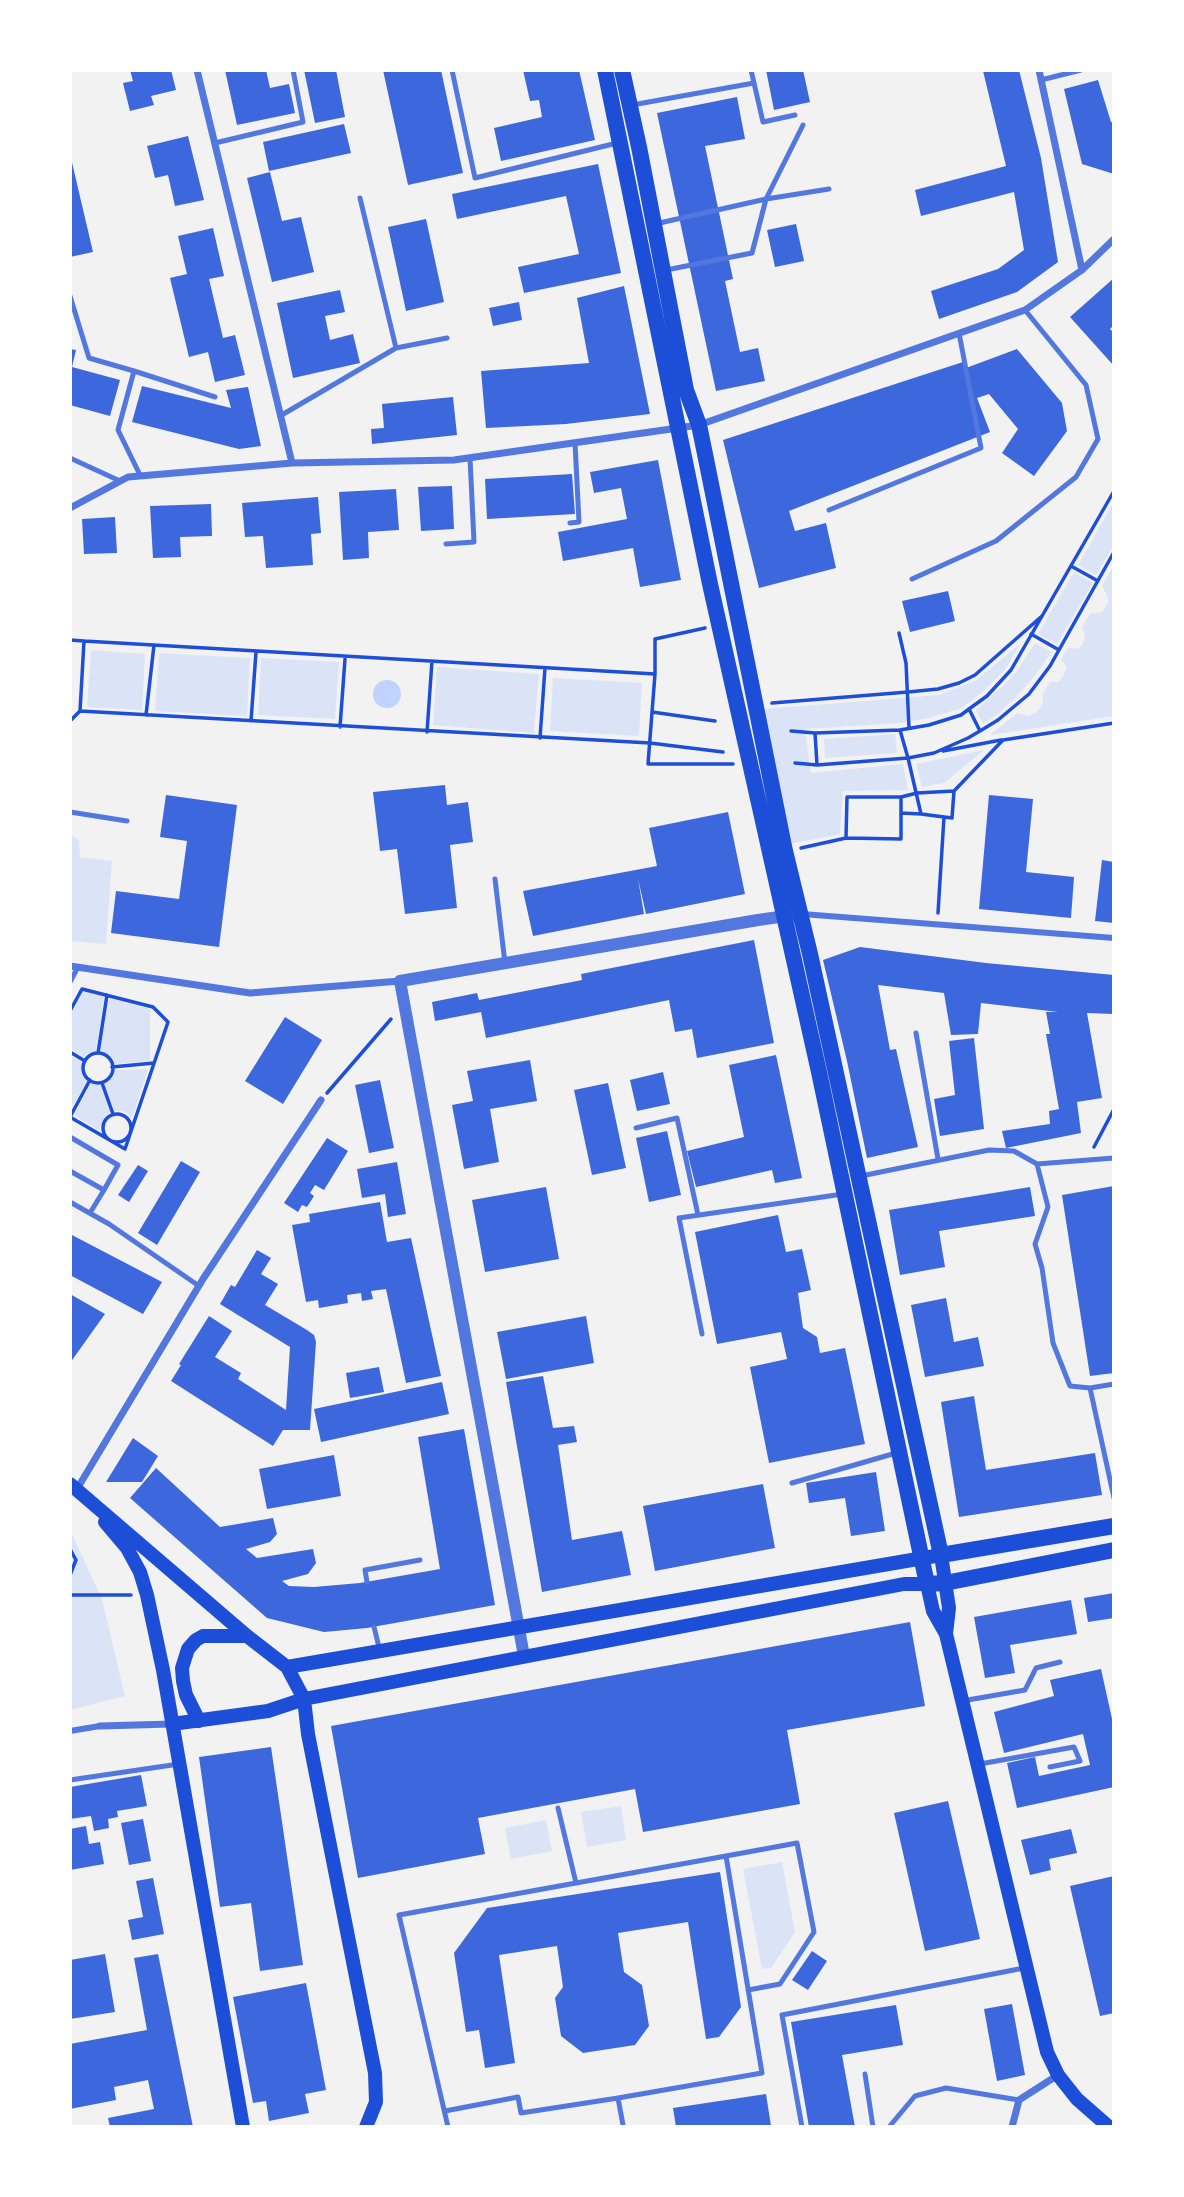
<!DOCTYPE html>
<html>
<head>
<meta charset="utf-8">
<style>
  body { margin:0 }
  #map { position:relative; width:1184px; height:2197px; overflow:hidden; background:#f2f2f2; font-family:"Golos Text",sans-serif }
  canvas { display:block }
  .frame { position:absolute; inset:0; border:72px solid #fff; pointer-events:none }
</style>
</head>
<body>
<div id="map">
<canvas width="1184" height="2197"></canvas>
<div class="frame"></div>
</div>
<script>
const context = document.querySelector('canvas').getContext('2d');
context.lineJoin = 'round';
function fillPath(path, color) {
  context.fillStyle = color;
  context.fill(path, 'evenodd');
}
function shape(rows) {
  const path = new Path2D();
  for (const r of rows) {
    if (r.length === 3) {
      path.moveTo(r[0] + r[2], r[1]);
      path.arc(r[0], r[1], r[2], 0, 2 * Math.PI);
      continue;
    }
    path.moveTo(r[0], r[1]);
    for (let i = 2; i < r.length; i += 2) path.lineTo(r[i], r[i + 1]);
  }
  return path;
}
function stroke(path, color, width, dash) {
  context.strokeStyle = color;
  context.lineWidth = width;
  context.lineCap = dash ? 'butt' : 'round';
  context.setLineDash(dash || []);
  context.stroke(path);
}
fillPath(shape([
  [1114,501,1114,545,1096,575,1078,565],
  [1114,565,1114,716,990,735,1017,713,1028,716,1038,711,1043,702,1043,693,1050,682,1058,682,1064,675,1067,667,1061,660,1068,648,1077,649,1083,644,1085,636,1082,627,1090,614,1102,612,1108,603,1107,595,1102,586],
  [1074,572,1093,583,1057,644,1038,634],
  [1035,643,1052,652,1034,677,1014,699,997,715,983,724,976,710,1003,686,1016,672],
  [1020,644,1006,668,986,689,962,708,929,718,902,723,805,729,811,773,903,764,908,790,843,791,840,834,790,844,763,709,939,695,975,681],
  [91,650,145,654,142,710,87,707],
  [159,653,250,658,247,716,155,711],
  [261,658,339,662,335,719,258,715],
  [437,667,539,674,534,733,433,725],
  [553,678,642,683,639,736,550,731],
  [895,734,897,753,825,758,824,739],
  [984,750,944,783,922,787,916,764],
  [70,835,79,840,80,857,112,861,106,944,70,941],
  [83,991,104,997,96,1052,88,1053,84,1057,70,1049,70,1016],
  [109,998,150,1009,150,1061,115,1064,109,1055,100,1050],
  [70,1056,82,1062,81,1073,88,1081,70,1110],
  [148,1069,132,1118,124,1111,114,1111,104,1084,110,1082,115,1070],
  [91,1084,101,1085,110,1112,105,1116,99,1131,74,1115],
  [70,1530,102,1599,125,1696,70,1710],
  [621,1806,626,1840,587,1847,581,1812],
  [546,1820,552,1851,511,1859,505,1828],
  [782,1862,795,1932,771,1968,762,1969,743,1869]
]), '#dbe4f7');
fillPath(shape([
  [387,694,14]
]), '#bfd3fe');
fillPath(shape([
  [130,70,171,70,176,90,151,96,154,105,130,111,123,83,133,81],
  [225,70,266,70,270,88,289,84,295,113,237,125],
  [304,70,336,70,345,117,315,123],
  [383,70,441,70,463,173,408,185],
  [523,70,579,70,595,140,501,161,494,128,542,117,539,100,530,101],
  [766,70,803,70,810,102,774,110],
  [988,70,1019,70,1041,158,1058,262,1017,292,939,319,931,291,998,269,1024,250,1014,192,921,216,915,190,1006,166,983,71],
  [1098,80,1111,122,1114,123,1114,174,1082,164,1064,89],
  [737,97,745,139,705,146,733,279,725,281,740,352,758,348,765,381,716,391,657,113],
  [344,124,351,153,269,171,263,142],
  [188,136,204,200,175,206,168,175,155,178,147,146],
  [70,154,93,252,70,257],
  [598,164,621,273,524,293,518,267,579,254,566,196,457,219,452,194],
  [270,172,282,221,301,217,314,272,272,282,247,178],
  [426,219,444,302,406,311,388,227],
  [796,224,804,261,775,267,767,230],
  [213,228,224,276,209,279,223,338,235,335,245,375,215,382,208,352,189,357,170,278,187,274,178,236],
  [1114,278,1114,325,1110,329,1114,333,1114,366,1070,317],
  [624,286,650,414,566,424,486,428,481,371,589,363,577,298],
  [340,290,345,312,325,316,330,340,353,334,360,363,293,378,277,303],
  [519,302,522,320,493,326,489,308],
  [70,349,76,350,72,367,120,380,110,416,70,405],
  [1017,349,1062,403,1067,431,1034,476,1002,453,1018,429,989,394,977,398,990,432,789,511,795,531,826,523,836,568,759,588,723,440,963,362,966,368],
  [142,386,231,408,226,390,248,387,261,446,239,449,132,422],
  [453,397,457,435,372,444,371,429,384,428,382,404],
  [658,460,681,580,640,587,633,548,563,561,558,532,627,519,621,488,594,493,590,472],
  [572,474,575,514,487,519,485,479],
  [452,486,454,529,421,531,418,487],
  [396,489,399,530,368,532,369,558,343,560,339,492],
  [318,497,321,533,311,534,313,565,266,568,263,536,245,537,242,503],
  [211,504,212,536,180,537,181,557,153,558,150,506],
  [115,517,117,553,84,554,82,519],
  [948,591,955,621,910,632,902,601],
  [445,785,447,805,468,802,473,842,450,845,457,908,405,914,397,849,380,851,373,792],
  [166,795,237,805,219,947,111,933,116,891,179,899,187,841,160,837],
  [989,795,1033,799,1026,872,1074,877,1071,918,979,909],
  [728,812,745,894,646,914,638,879,644,914,533,936,523,891,657,866,649,828],
  [1102,860,1114,862,1114,923,1095,921],
  [754,940,774,1043,697,1058,692,1029,675,1032,669,1000,486,1038,481,1012,435,1021,432,1002,477,993,479,1000,582,980,581,974],
  [860,947,986,963,1114,975,1114,1014,1087,1013,1102,1098,1077,1102,1081,1133,1006,1148,1002,1131,1050,1124,1049,1111,1059,1109,1046,1034,1050,1034,1046,1012,1058,1012,981,1003,978,1034,951,1035,944,993,878,985,890,1050,896,1049,918,1147,867,1158,847,1061,823,960],
  [285,1017,322,1040,283,1104,245,1081],
  [974,1038,984,1129,940,1136,934,1099,955,1095,949,1041],
  [776,1055,802,1178,775,1183,772,1170,696,1187,687,1151,744,1137,729,1065],
  [530,1060,537,1101,490,1109,499,1162,464,1169,452,1105,473,1101,467,1071],
  [663,1072,670,1104,637,1111,630,1080],
  [380,1080,394,1148,369,1153,355,1085],
  [608,1083,626,1168,592,1175,574,1090],
  [667,1131,681,1195,649,1202,636,1138],
  [327,1138,348,1151,324,1190,315,1185,310,1193,314,1196,307,1207,302,1205,298,1212,284,1203],
  [181,1161,200,1172,157,1245,138,1233],
  [397,1162,406,1214,388,1217,385,1194,362,1198,357,1169],
  [138,1165,148,1171,129,1202,118,1195],
  [1114,1186,1114,1373,1090,1376,1062,1195],
  [546,1187,559,1259,485,1272,472,1200],
  [1030,1187,1035,1216,939,1231,945,1267,900,1275,889,1210],
  [380,1202,387,1242,411,1238,441,1376,406,1383,386,1289,371,1291,373,1299,362,1301,361,1293,347,1295,348,1303,319,1308,318,1300,306,1302,292,1225,310,1222,309,1214],
  [778,1215,786,1252,802,1249,811,1290,798,1293,803,1328,817,1337,820,1353,845,1348,865,1444,769,1463,750,1367,787,1359,781,1332,717,1344,695,1232],
  [70,1234,162,1282,143,1314,70,1275],
  [257,1250,271,1258,261,1274,278,1284,265,1305,307,1330,314,1335,316,1342,310,1430,283,1430,273,1446,171,1381,181,1365,179,1364,209,1316,232,1331,215,1357,241,1373,238,1379,286,1410,290,1347,220,1304,231,1285,235,1287],
  [70,1294,105,1314,70,1363],
  [946,1298,954,1342,978,1337,984,1366,925,1377,911,1305],
  [586,1316,594,1363,506,1379,497,1332],
  [379,1367,384,1392,350,1398,346,1373],
  [543,1376,553,1428,574,1426,577,1442,558,1445,572,1540,622,1531,631,1575,542,1592,506,1382],
  [442,1382,449,1414,321,1442,314,1409],
  [974,1396,986,1470,1095,1453,1102,1495,959,1517,941,1402],
  [464,1429,495,1605,367,1628,324,1632,267,1618,130,1498,156,1468,220,1527,273,1518,277,1534,270,1542,246,1549,257,1558,313,1549,316,1563,308,1574,282,1581,289,1586,314,1587,360,1583,440,1569,418,1437],
  [133,1438,158,1456,142,1482,106,1482],
  [334,1455,341,1496,267,1509,259,1469],
  [876,1472,885,1531,851,1536,845,1498,809,1503,806,1483],
  [763,1484,775,1548,655,1571,643,1506],
  [1114,1593,1114,1618,1088,1622,1084,1598],
  [1071,1600,1077,1634,1010,1645,1015,1673,985,1678,974,1617],
  [910,1622,925,1706,787,1730,800,1804,643,1832,635,1789,478,1818,485,1854,358,1878,331,1726],
  [1101,1669,1114,1728,1114,1787,1017,1808,1007,1763,1035,1757,1039,1776,1090,1765,1083,1734,1004,1753,994,1712,1054,1696,1050,1680],
  [271,1747,303,1965,260,1971,251,1903,220,1907,199,1757],
  [141,1775,147,1806,117,1811,118,1817,108,1819,109,1828,94,1831,91,1816,70,1819,70,1787],
  [948,1801,980,1939,925,1951,894,1813],
  [143,1819,151,1861,129,1865,121,1823],
  [86,1826,89,1844,100,1842,104,1864,70,1870,70,1829],
  [1071,1829,1077,1853,1049,1859,1051,1870,1030,1875,1021,1840],
  [720,1872,741,2007,719,2037,706,2039,688,1922,618,1933,624,1972,642,1985,649,2026,635,2045,583,2053,561,2036,555,1998,563,1987,557,1946,499,1955,515,2063,485,2068,479,2030,466,2032,454,1953,487,1908],
  [1114,1876,1114,2013,1100,2016,1070,1886],
  [153,1878,164,1934,132,1940,128,1920,143,1917,136,1881],
  [812,1951,827,1961,808,1990,792,1980],
  [105,1954,115,2012,70,2019,70,1960],
  [158,1954,193,2127,110,2127,108,2118,154,2109,148,2080,114,2087,116,2100,70,2109,70,2044,147,2030,134,1958],
  [306,1983,326,2090,305,2094,309,2113,269,2121,266,2101,253,2103,233,1997],
  [1012,2004,1025,2075,997,2081,984,2009],
  [896,2005,903,2045,842,2055,855,2127,809,2127,791,2022],
  [766,2094,771,2126,676,2127,673,2108]
]), '#3d67dc');
stroke(shape([
  [1071,566,1098,581],
  [705,628,655,639,655,674,648,764,733,764],
  [899,633,906,663,909,728],
  [1031,634,1059,650],
  [70,640,84,641],
  [655,674,84,641,80,711,650,743,723,752],
  [772,703,908,692,938,689,959,683,975,675,1042,616],
  [969,709,987,696,1011,670,1114,491],
  [652,712,715,721],
  [146,715,154,645],
  [70,721,80,711],
  [251,721,256,652],
  [340,727,345,659],
  [900,730,815,733,817,765,908,758,921,814,952,818,954,791],
  [791,731,815,733],
  [980,731,969,709,961,715,929,725,900,730,908,758,934,753,968,738,980,731,998,720,1029,694,1050,666,1114,552],
  [427,732,432,661],
  [540,738,545,668],
  [943,751,1001,740],
  [795,763,817,765],
  [901,813,921,814],
  [846,838,847,797,901,797],
  [801,848,846,838,901,839,901,797,917,793,954,791,1003,740,1114,723],
  [938,913,944,817],
  [70,1011,82,989,153,1007,168,1022,125,1149,70,1117],
  [70,1052,85,1061],
  [98,1053,107,995],
  [98,1068,15],
  [112,1067,154,1063],
  [102,1083,113,1114],
  [327,1093,391,1019],
  [117,1128,14],
  [70,1117,90,1080],
  [1094,1147,1114,1109],
  [70,1549,76,1560,70,1575],
  [70,1595,131,1595]
]), '#1d4ed8', 3.5);
stroke(shape([
  [452,70,475,178,617,143],
  [751,70,754,83],
  [1041,80,1081,70],
  [632,105,754,83,763,122,795,115],
  [215,143,303,122,293,70],
  [360,198,396,348],
  [655,224,766,199,803,125],
  [666,270,752,253,766,199,829,189],
  [70,296,89,358,134,371,118,430,140,475],
  [134,371,215,397],
  [280,416,396,348,447,338],
  [70,458,120,481],
  [829,510,981,448,959,333],
  [570,523,579,522,575,443],
  [446,544,474,542,470,458],
  [912,579,996,541,1076,477,1098,439,1086,385,1025,310],
  [70,812,127,821],
  [495,879,505,963],
  [70,982,78,967],
  [916,1033,938,1159],
  [636,1128,677,1118,698,1215],
  [70,1137,118,1165,104,1190],
  [1037,1164,1048,1207,1035,1244,1042,1268,1053,1343,1070,1386,1090,1388,1114,1384],
  [70,1171,104,1190,90,1213],
  [861,1176,989,1150,1014,1151,1037,1164,1114,1158],
  [70,1202,109,1224,199,1286],
  [702,1334,679,1218,843,1194],
  [1090,1388,1114,1498],
  [792,1483,896,1453],
  [367,1582,365,1570,420,1560],
  [374,1627,380,1651],
  [962,1701,1025,1690,1036,1668,1060,1662],
  [980,1764,1074,1747,1080,1761,1050,1767],
  [70,1780,179,1764],
  [558,1808,576,1883,726,1856,762,2073,618,2098,623,2125],
  [726,1856,797,1843,814,1932,780,1984,748,1990],
  [865,2074,873,2127],
  [445,2111,518,2097,521,2113,618,2098],
  [448,2127,399,1915,576,1883],
  [802,2127,782,2015,1024,1968],
  [889,2127,915,2096,946,2088,1019,2100]
]), '#5277de', 5);
stroke(shape([
  [802,914,1114,938],
  [70,1731,100,1726]
]), '#5277de', 6);
stroke(shape([
  [197,70,292,463],
  [1039,70,1082,270],
  [70,508,128,477,292,463,454,460,699,425,1025,310,1082,270,1114,239],
  [70,966,250,993,400,981],
  [77,1489,203,1279,321,1100],
  [100,1726,172,1724],
  [1012,2127,1019,2100,1058,2075]
]), '#5277de', 7);
stroke(shape([
  [524,1656,400,981,758,920,793,915]
]), '#5277de', 12);
stroke(shape([
  [70,1484,247,1636,287,1667,304,1699,308,1734,375,2073,376,2102,366,2127],
  [105,1522,127,1548,140,1572,147,1595,163,1670,243,2127],
  [287,1667,941,1555,949,1608,946,1634],
  [199,1721,186,1695,183,1681,182,1668,188,1649,196,1640,203,1636,247,1636],
  [172,1724,268,1711,304,1699,904,1584,927,1584,933,1611,946,1634,1047,2052,1058,2075,1077,2099,1109,2127]
]), '#1d4ed8', 14);
stroke(shape([
  [605,70,710,584,819,1072,927,1584,945,1583,1114,1550],
  [622,70,639,147,686,390,699,425,705,454,785,851,810,954,941,1555,1114,1526]
]), '#1d4ed8', 16);
</script>
</body>
</html>
